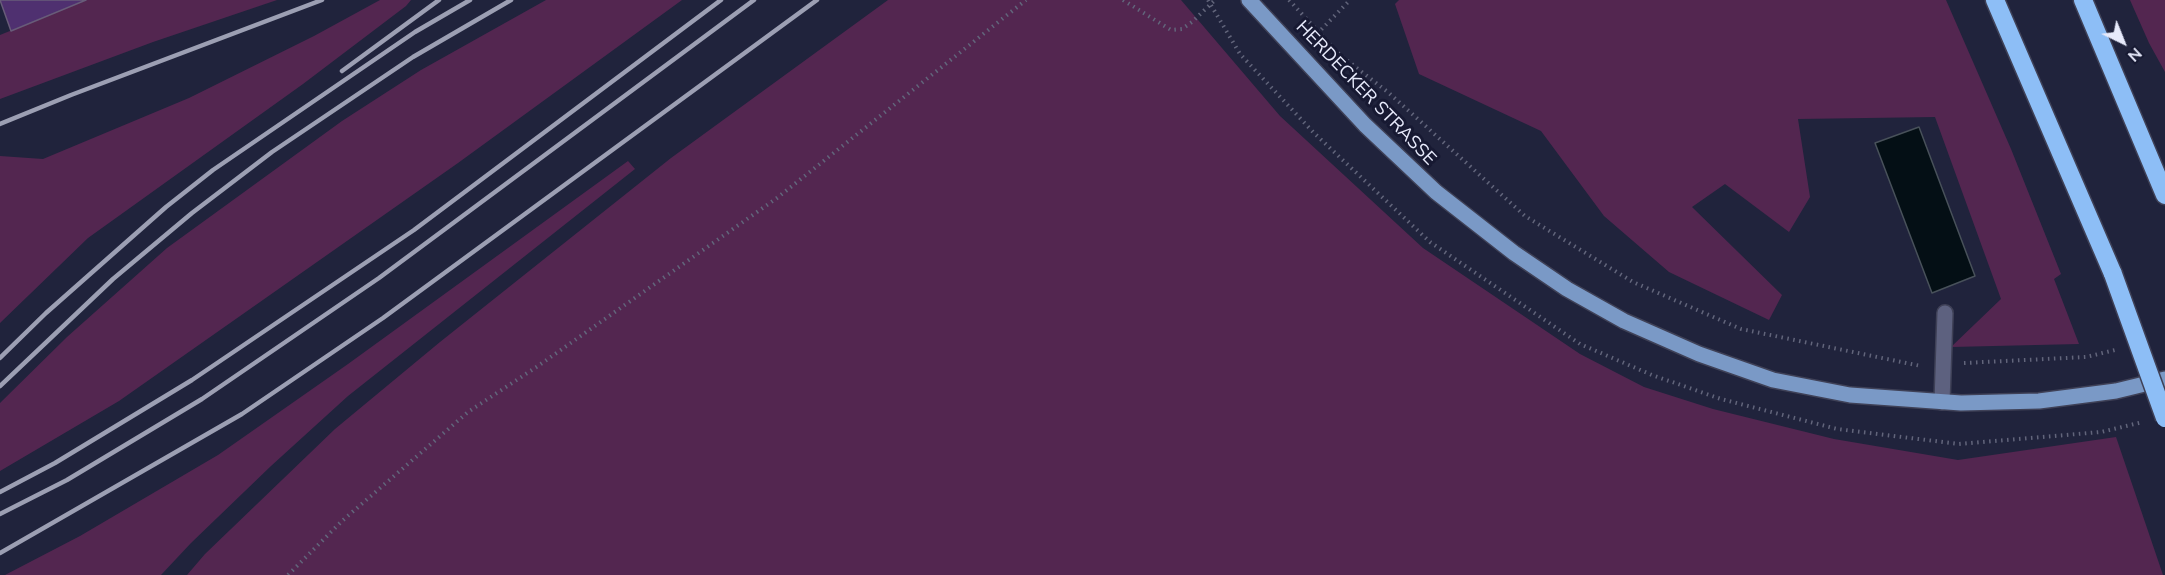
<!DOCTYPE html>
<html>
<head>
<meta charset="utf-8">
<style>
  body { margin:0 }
  #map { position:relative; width:2165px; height:575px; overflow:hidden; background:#20233c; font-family:Mulish,sans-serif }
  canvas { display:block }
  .north { position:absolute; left:2093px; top:12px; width:60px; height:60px; -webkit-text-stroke:4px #171932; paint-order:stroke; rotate:137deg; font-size:16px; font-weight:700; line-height:24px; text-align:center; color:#e7eafb }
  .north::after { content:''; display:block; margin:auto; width:21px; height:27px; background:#e7eafb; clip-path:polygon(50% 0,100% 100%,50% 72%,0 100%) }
</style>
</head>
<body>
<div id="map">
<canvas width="2165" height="575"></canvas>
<div class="north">N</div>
</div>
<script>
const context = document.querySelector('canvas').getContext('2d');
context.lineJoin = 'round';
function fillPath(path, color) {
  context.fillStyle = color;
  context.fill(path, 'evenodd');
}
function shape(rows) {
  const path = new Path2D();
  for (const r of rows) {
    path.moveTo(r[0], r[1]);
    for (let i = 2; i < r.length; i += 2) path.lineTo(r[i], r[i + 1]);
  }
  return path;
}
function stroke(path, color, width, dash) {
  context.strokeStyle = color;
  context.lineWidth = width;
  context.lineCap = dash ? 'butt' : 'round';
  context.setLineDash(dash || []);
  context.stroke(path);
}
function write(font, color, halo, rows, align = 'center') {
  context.font = font + ' Mulish,sans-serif';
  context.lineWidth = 6;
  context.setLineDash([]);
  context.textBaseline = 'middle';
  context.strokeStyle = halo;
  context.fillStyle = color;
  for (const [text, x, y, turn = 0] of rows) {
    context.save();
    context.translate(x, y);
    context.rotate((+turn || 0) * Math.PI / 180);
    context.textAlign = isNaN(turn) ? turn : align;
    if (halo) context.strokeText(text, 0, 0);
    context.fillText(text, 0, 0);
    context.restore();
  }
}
fillPath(shape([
  [86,0,277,0,153,42,0,99,0,35],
  [380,0,411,0,406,6,303,84,88,238,0,323,0,156,43,159,189,98,314,36],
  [546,0,682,0,458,163,119,401,0,471,0,403,67,337,167,248,342,121,421,70],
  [888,0,1181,0,1280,116,1423,248,1580,354,1644,387,1713,409,1834,439,1958,460,2116,437,2163,575,187,575,205,554,335,429,440,342,671,158],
  [1399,0,1946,0,2011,149,2061,274,2054,279,2079,344,1951,347,2001,299,1935,117,1798,119,1810,197,1789,232,1725,184,1692,207,1782,295,1769,320,1669,272,1604,216,1541,131,1419,74,1395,4],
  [2130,0,2165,0,2165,72,2149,43],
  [628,161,635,169,348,396,271,466,191,543,161,575,5,575,80,536,218,455,348,364]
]), '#532650');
const water = shape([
  [1919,127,1975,276,1932,293,1875,143,1919,127]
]);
fillPath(water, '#040f15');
stroke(water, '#48515a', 1.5);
const building = shape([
  [0,0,86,0,11,31,0,0]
]);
fillPath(building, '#4f3070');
stroke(building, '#685c79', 1.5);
const service = shape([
  [1942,402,1945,313]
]);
const primary = shape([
  [1249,0,1365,125,1436,192,1514,253,1567,289,1624,321,1699,354,1773,380,1850,395,1961,403,2039,401,2116,391,2165,379]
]);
const motorway = shape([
  [1995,0,2113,274],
  [2083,0,2165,195]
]);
stroke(service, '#3f4157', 18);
stroke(primary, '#3f4157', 18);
stroke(motorway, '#3f4157', 21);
stroke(shape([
  [1123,0,1171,30,1182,29,1192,22,1215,0],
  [1208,0,1240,54,1314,133,1430,242,1580,344,1652,375,1721,399,1837,429,1959,444,2101,432,2143,422],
  [1289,0,1340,55,1389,93,1525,216,1633,282,1741,329,1921,366],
  [1313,38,1350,0],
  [1964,363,2086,357,2115,350],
  [288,575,342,521,468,412,538,366,777,198,1026,0]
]), '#62657b', 4, [1.5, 4.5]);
stroke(service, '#5d617f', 15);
stroke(primary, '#7a99c6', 15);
stroke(motorway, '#8dbef6', 18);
stroke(shape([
  [342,71,439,0],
  [0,124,71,95,322,0],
  [0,358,46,313,166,207,213,170,415,32,470,0],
  [0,386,113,279,192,213,272,152,413,57,511,0],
  [0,492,55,463,192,380,414,230,721,0],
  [0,514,67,480,202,399,379,278,754,0],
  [0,553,242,414,383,318,817,0]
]), '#9c9fb3', 4.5);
const motorwayBridge = shape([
  [2113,274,2165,418]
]);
stroke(motorwayBridge, '#3f4157', 21, []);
stroke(motorwayBridge, '#8dbef6', 18);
write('18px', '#e7eafb', '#171932', [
  ["HERDECKER STRASSE",1366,93,46]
]);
</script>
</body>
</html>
